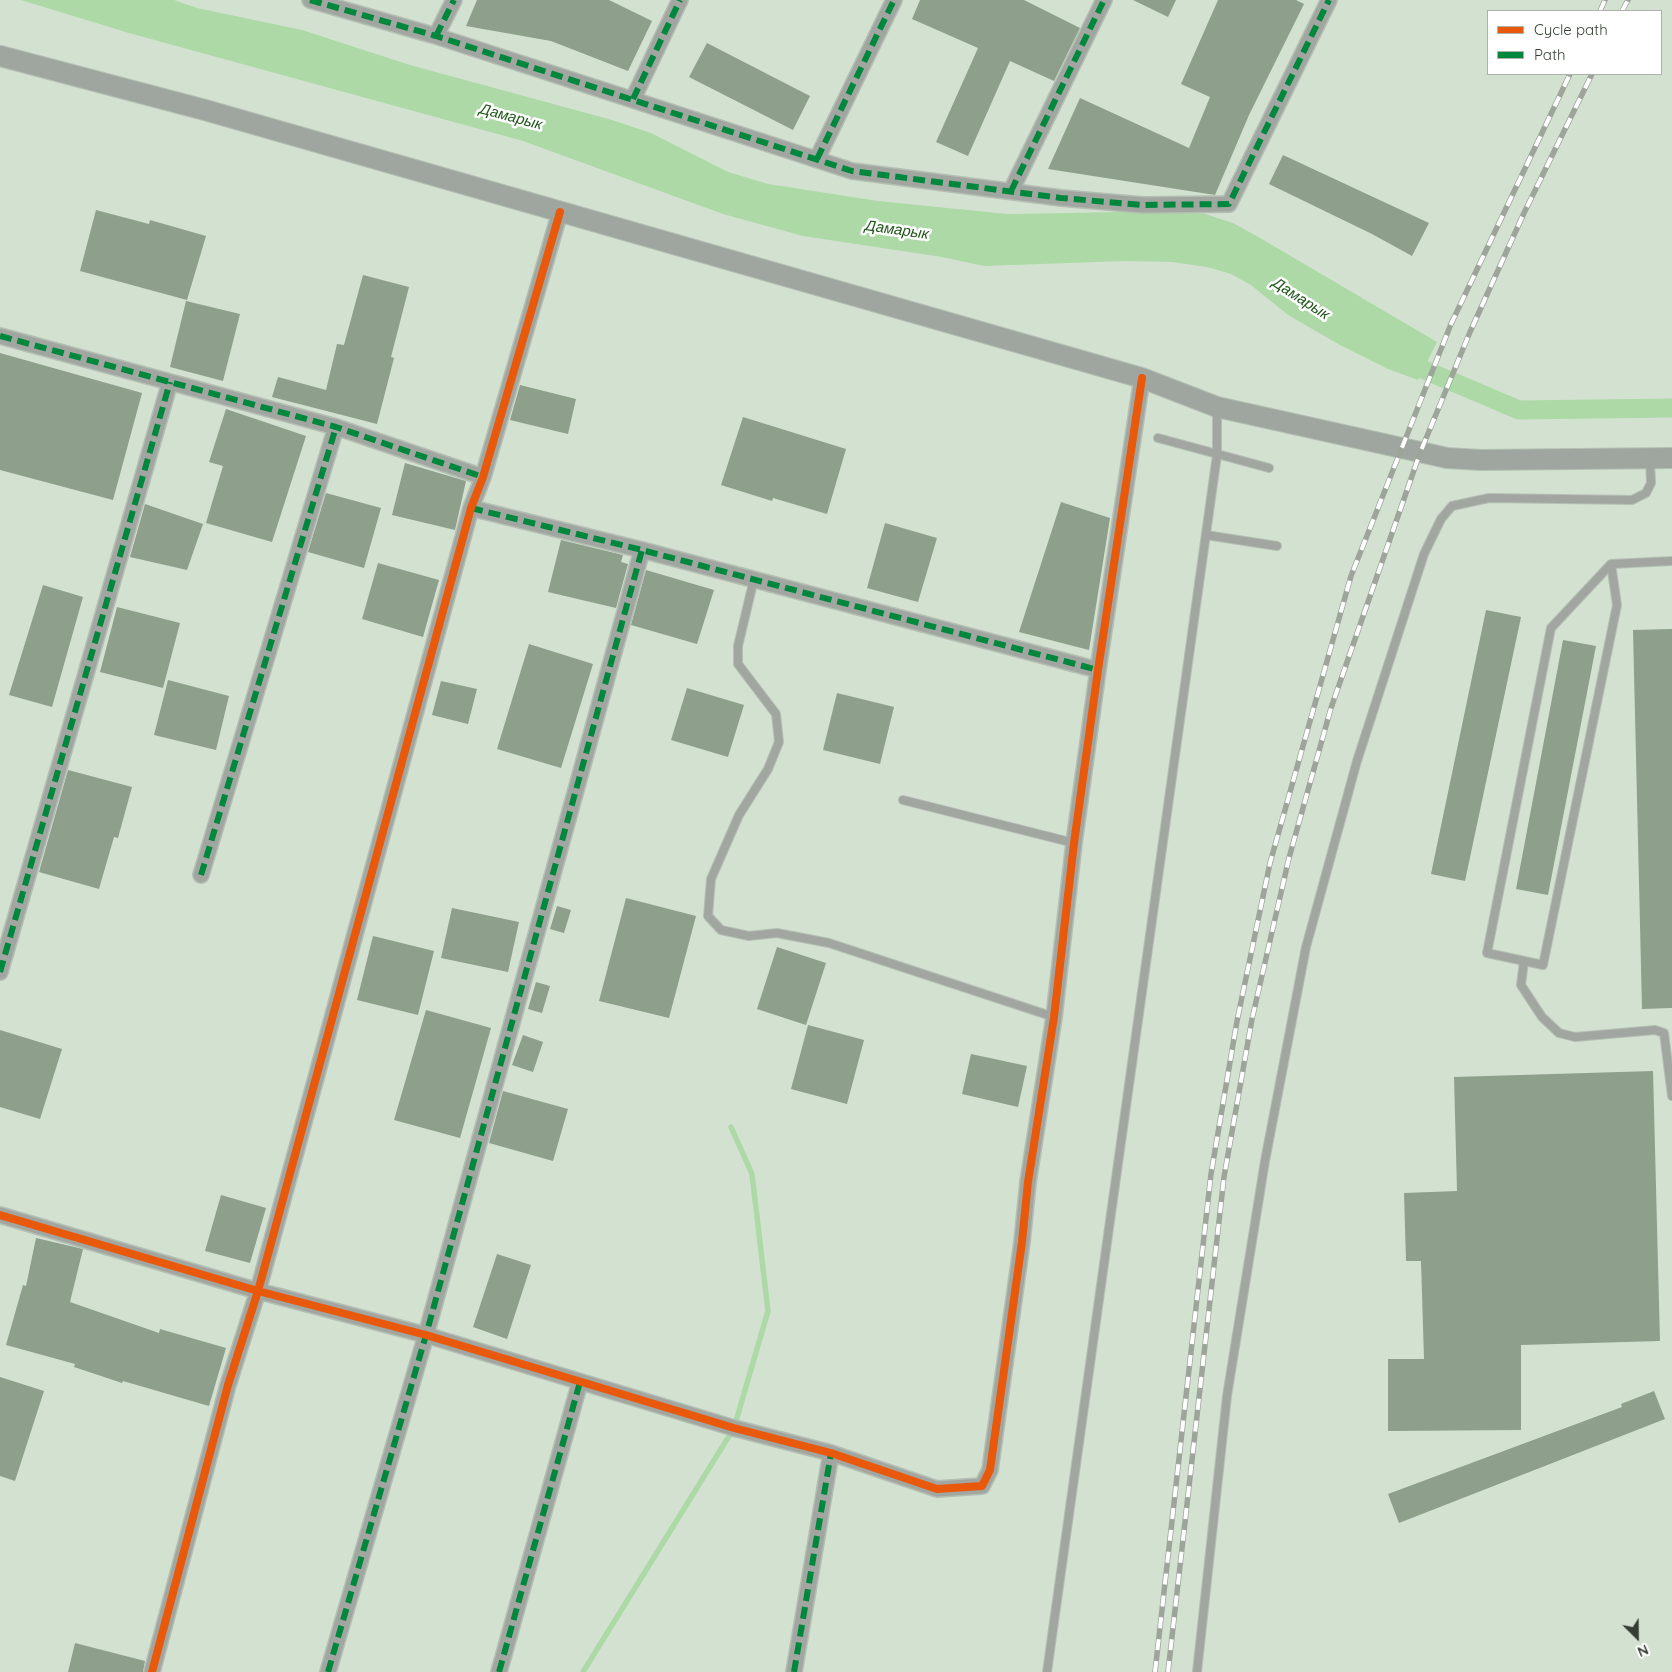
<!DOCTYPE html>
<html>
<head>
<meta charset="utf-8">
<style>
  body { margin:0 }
  #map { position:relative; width:1672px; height:1672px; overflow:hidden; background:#d3e1d1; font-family:Quicksand,sans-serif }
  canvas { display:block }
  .legend { position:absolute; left:1487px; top:10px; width:175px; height:65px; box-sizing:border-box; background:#fff; border:1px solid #aeb2ad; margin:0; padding:6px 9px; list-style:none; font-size:15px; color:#343e33 }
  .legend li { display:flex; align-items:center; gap:10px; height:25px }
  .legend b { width:25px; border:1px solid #aeb2ad }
  .north { position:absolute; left:1612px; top:1612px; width:50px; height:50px; -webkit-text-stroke:4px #fff; paint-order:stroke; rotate:157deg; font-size:14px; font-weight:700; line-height:20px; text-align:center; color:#343e33 }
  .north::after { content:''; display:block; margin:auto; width:18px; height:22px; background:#343e33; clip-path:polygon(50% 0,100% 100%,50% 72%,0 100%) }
</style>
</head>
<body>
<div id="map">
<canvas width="1672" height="1672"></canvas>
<ul class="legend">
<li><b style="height:6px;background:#e8590c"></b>Cycle path</li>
<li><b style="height:6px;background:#00873e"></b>Path</li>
</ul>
<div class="north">N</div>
</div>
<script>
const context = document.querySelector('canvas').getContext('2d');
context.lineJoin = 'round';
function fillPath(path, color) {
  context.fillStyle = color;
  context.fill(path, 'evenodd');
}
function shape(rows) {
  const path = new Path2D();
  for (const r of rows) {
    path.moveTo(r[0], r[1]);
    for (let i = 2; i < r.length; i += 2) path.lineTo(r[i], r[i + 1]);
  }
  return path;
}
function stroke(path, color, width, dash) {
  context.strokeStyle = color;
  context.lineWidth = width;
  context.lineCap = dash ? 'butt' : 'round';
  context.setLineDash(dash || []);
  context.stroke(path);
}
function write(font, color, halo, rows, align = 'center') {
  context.font = font + ' Quicksand,sans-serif';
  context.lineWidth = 5;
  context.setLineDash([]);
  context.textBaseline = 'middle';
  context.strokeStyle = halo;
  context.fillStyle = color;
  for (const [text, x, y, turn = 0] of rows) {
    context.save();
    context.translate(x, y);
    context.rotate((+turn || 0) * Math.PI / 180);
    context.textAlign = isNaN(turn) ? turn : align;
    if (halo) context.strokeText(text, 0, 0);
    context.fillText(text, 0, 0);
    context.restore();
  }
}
fillPath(shape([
  [21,0,174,0,197,8,302,30,410,65,612,120,651,133,728,172,768,184,878,201,1007,214,1180,211,1205,214,1233,223,1260,238,1437,342,1418,380,1388,369,1340,345,1288,315,1251,285,1231,274,1207,267,1172,262,1126,261,984,266,942,257,803,236,723,214,523,141,129,33]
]), '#acd9a6');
stroke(shape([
  [583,1672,734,1428,768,1311,752,1174,731,1127]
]), '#acd9a6', 5.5);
stroke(shape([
  [1401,360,1519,410,1672,408]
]), '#acd9a6', 19);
fillPath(shape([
  [477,0,609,0,652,21,628,71,551,41,466,26],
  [920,0,1024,0,1080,28,1054,81,1010,61,968,156,936,142,978,48,912,19],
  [1133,0,1176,0,1168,17],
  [1218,0,1296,0,1304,4,1249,115,1215,195,1048,169,1080,98,1189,148,1210,97,1181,84],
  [707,43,810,96,793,130,689,77],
  [1283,155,1429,223,1412,256,1372,234,1269,184],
  [96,210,149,224,150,220,206,236,187,300,80,271],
  [363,275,409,287,391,357,394,358,377,424,272,397,278,377,326,390,337,344,344,345],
  [186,301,240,314,223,381,170,367],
  [0,353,142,393,113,500,0,470],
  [520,385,576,399,568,434,510,420],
  [226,409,306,436,272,542,206,523,223,466,209,462],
  [743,417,846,449,827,514,773,498,772,501,721,485],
  [405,463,466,481,455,530,392,515],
  [326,493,381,508,364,568,308,552],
  [1061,502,1110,518,1089,650,1019,632],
  [145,504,203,524,187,570,130,557],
  [885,523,937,538,918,602,867,588],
  [561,540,623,555,621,562,628,564,616,608,548,592],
  [378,563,439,580,423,637,362,619],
  [646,570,714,590,697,644,631,625],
  [43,585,83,597,52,707,9,695],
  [117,607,180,623,163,688,100,672],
  [1486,610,1521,617,1465,881,1431,874],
  [1672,629,1672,1008,1642,1009,1633,630],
  [1563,640,1596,646,1548,895,1516,889],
  [529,644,593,664,561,768,497,749],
  [168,680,229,696,216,750,154,735],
  [441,681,477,689,468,724,432,715],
  [687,688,744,705,728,757,671,740],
  [837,693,894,707,880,764,823,750],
  [68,770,132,787,118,838,114,837,99,889,39,872],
  [626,898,696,916,669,1018,599,1001],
  [557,906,571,910,564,933,550,929],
  [452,908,519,922,508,972,441,958],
  [373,936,434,951,418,1015,357,1000],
  [777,947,826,963,806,1025,757,1009],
  [536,982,550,986,542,1013,528,1009],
  [426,1010,491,1028,460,1138,394,1120],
  [808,1025,864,1040,847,1104,791,1089],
  [0,1030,62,1049,40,1119,0,1107],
  [523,1035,543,1042,533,1072,512,1065],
  [971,1054,1027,1066,1018,1107,962,1094],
  [1653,1071,1660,1341,1521,1345,1521,1430,1388,1431,1388,1359,1424,1359,1421,1261,1406,1261,1404,1193,1457,1191,1454,1077],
  [503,1091,568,1109,553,1161,489,1143],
  [221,1195,266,1208,250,1263,205,1251],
  [36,1238,83,1249,70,1302,159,1333,160,1329,226,1348,209,1406,123,1381,122,1383,74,1367,75,1364,6,1345,23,1285,26,1286],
  [497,1254,531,1265,507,1339,473,1327],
  [0,1377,44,1391,15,1481,0,1476],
  [1654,1391,1665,1419,1399,1523,1388,1494,1622,1407,1621,1404],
  [75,1643,145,1661,143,1672,68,1672]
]), '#8e9f8c');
const service = shape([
  [1158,438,1269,468],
  [1206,535,1277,546],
  [1611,564,1617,605,1543,965,1487,953,1551,628,1611,564,1672,561],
  [754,579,738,646,738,664,776,714,779,742,768,769,739,815,711,879,708,916,721,930,749,936,777,933,829,943,1054,1017],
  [903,800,1074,843],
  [1524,961,1521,985,1542,1017,1559,1033,1575,1037,1655,1030,1664,1033,1672,1096],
  [1047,1672,1217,455,1217,409],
  [1197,1672,1227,1396,1265,1161,1306,947,1357,761,1424,554,1441,519,1452,506,1489,498,1632,500,1646,493,1651,483,1650,460]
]);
const minor = shape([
  [310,0,436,36,852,171,1061,198,1143,205,1229,204,1329,0],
  [436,36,454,0],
  [633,99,680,0],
  [817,159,894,0],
  [1011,191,1104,0],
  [0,336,336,427,483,477],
  [471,508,642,550,1098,670],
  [201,875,336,427],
  [0,972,170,382],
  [0,1215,258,1291,426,1335,734,1428,831,1453,937,1489,982,1486,990,1470,1022,1242,1028,1182,1054,1017,1074,843,1098,670,1142,378],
  [152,1672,228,1385,258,1291,471,508,483,477,560,212],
  [328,1672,426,1335,642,550],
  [499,1672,580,1382],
  [794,1672,831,1453]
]);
const secondary = shape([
  [0,56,205,110,1142,378,1217,407,1447,458,1481,460,1672,458]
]);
stroke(service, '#b4bfb3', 10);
stroke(minor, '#b4bfb3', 18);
stroke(secondary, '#b4bfb3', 22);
stroke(service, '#a2a6a1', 8);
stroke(minor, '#a2a6a1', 15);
stroke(secondary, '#9fa69f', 20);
const rail = shape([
  [1600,11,1605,0],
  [1622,11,1628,0],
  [1155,1672,1211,1174,1237,1021,1270,863,1351,576,1451,324,1570,74],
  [1168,1672,1224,1177,1252,1019,1289,858,1331,708,1420,453,1470,332,1524,213,1592,74]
]);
stroke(rail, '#9da59b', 5.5);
stroke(rail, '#fff', 4, [11]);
stroke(shape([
  [310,0,436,36,852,171,1061,198,1143,205,1229,204,1329,0],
  [436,36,454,0],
  [633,99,680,0],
  [817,159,894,0],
  [1011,191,1104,0],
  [0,336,336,427,483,477],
  [471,508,642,550,1098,670],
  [201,875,336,427],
  [0,972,170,382],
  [328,1672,426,1335,642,550],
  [499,1672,580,1382],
  [794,1672,831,1453]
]), '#00873e', 6, [12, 6]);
stroke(shape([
  [0,1215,258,1291,426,1335,734,1428,831,1453,937,1489,982,1486,990,1470,1022,1242,1028,1182,1054,1017,1074,843,1098,670,1142,378],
  [152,1672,228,1385,258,1291,471,508,483,477,560,212]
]), '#e8590c', 8);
write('italic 15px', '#1f5719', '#fff', [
  ["Дамарык",511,117,15],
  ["Дамарык",897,230,8],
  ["Дамарык",1301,299,33]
]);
</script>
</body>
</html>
